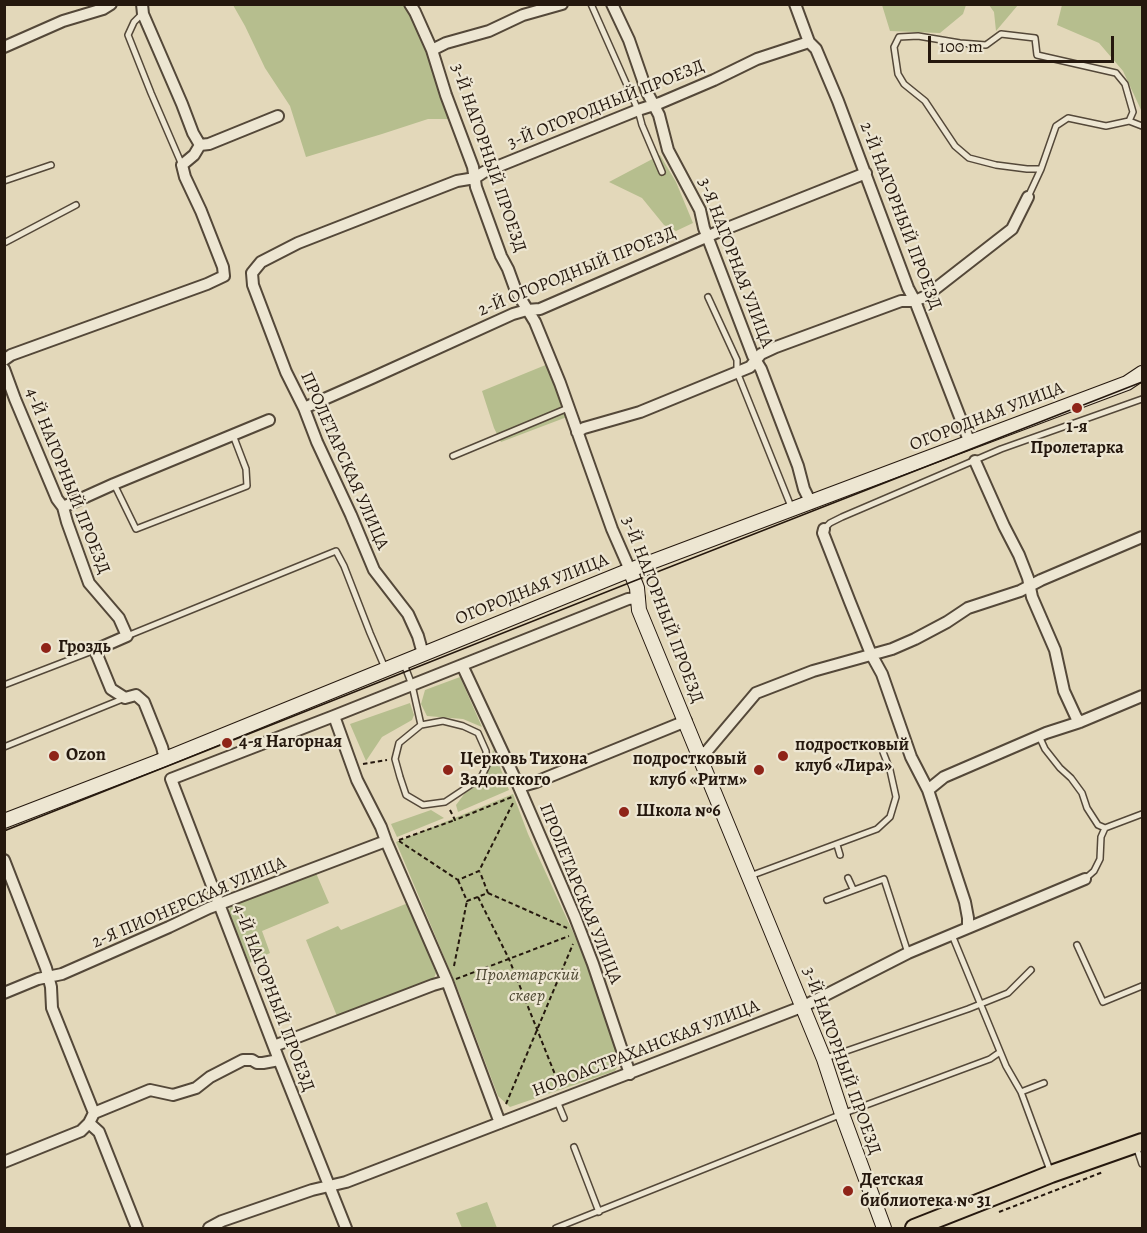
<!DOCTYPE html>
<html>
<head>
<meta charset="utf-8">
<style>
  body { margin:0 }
  #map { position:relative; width:1147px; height:1233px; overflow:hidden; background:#e3d8ba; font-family:Alegreya,serif }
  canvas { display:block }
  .frame { position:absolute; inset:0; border:6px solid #25180e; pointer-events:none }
  .scale { position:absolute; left:928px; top:36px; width:186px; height:27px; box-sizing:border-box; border:3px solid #25180e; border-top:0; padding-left:8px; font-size:18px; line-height:21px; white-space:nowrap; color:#25180e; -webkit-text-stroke:4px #ede6d2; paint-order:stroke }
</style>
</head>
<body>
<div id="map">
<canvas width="1147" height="1233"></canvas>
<div class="frame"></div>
<div class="scale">100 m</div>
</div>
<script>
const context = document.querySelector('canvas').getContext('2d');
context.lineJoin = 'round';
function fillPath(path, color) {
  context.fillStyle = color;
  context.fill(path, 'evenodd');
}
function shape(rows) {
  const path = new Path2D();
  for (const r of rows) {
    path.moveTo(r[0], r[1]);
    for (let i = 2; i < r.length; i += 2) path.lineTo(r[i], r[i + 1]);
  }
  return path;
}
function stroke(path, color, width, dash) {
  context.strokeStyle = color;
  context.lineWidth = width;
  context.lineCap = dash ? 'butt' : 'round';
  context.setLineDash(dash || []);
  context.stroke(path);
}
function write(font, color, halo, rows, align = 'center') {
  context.font = font + ' Alegreya,serif';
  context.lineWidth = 4.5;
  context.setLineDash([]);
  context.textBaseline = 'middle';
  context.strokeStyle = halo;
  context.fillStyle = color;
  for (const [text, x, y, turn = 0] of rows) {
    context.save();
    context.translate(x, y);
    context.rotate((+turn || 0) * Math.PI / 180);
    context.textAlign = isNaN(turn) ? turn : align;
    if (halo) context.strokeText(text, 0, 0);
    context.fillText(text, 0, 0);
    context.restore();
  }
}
fillPath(shape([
  [233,5,405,5,411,14,428,53,449,119,428,119,382,134,306,157,290,106,265,68,245,26],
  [882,5,882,4,966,5,963,14,940,33,890,31],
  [989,5,1018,5,996,31,994,12],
  [1062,5,1142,5,1142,112,1123,71,1099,43,1057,25],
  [660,155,676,182,693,223,676,231,664,225,642,198,609,182],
  [548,364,567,417,501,442,494,428,482,391],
  [460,677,482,727,463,719,427,716,421,704,425,690],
  [410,703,414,715,412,720,382,737,366,761,350,724],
  [493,749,509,790,458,812,456,805,465,793,483,782,491,760],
  [513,794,528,834,589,967,620,1062,615,1071,510,1107,498,1096,458,990,396,842],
  [431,810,444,818,397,837,391,824],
  [316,873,329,903,262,931,270,953,249,963,229,912,231,904],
  [408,903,436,973,434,978,337,1016,306,940,338,926,341,930],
  [487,1202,497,1228,462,1228,456,1213]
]), '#b6be8e');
const lane = shape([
  [591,4,638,110,642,125,662,172],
  [142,14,134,22,128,35,151,93,182,165],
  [1129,121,1133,112,1125,84,1116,73,1037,55,1035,38,1001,34,986,45,960,43,918,36,899,37,894,47,898,74,904,84,925,101,955,146,969,158,996,165,1027,169,1041,169,1056,126,1068,118,1106,126,1129,121,1142,126],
  [4,181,51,165],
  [1028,197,1041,169],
  [4,243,76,205],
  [708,297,737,360,737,372,792,509],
  [453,456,568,408],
  [114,484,136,529,247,486,246,469,233,435],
  [824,529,830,523,842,517,1001,449,1142,399],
  [127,636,336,551,344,566,370,633,385,668],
  [404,664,412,685,421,725,399,743,395,759,400,777,406,795,423,805,445,802,481,778,487,765,486,751,478,733,463,726,443,721,421,725],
  [4,685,95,650],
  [1039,736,1045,749,1060,768,1071,778,1082,793,1087,808,1098,825,1105,828,1142,814],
  [4,747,125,698],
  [837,845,840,855],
  [750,876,877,829,890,817,896,797,890,770,883,752],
  [848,878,853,889],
  [1085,879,1094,871,1100,859,1101,837,1105,828],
  [827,900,884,879,908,953],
  [952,935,1006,1066,1021,1092,1051,1173],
  [1077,945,1103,1002,1142,986],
  [826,1058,968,1009,1008,993,1031,970],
  [1021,1092,1044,1083],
  [557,1101,564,1118],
  [1136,1146,1142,1164],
  [574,1147,599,1212],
  [556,1228,842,1114,990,1059,1000,1052]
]);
const street = shape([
  [410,4,415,12,432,50,446,95,473,167,476,187,501,256,508,269,516,291,535,322,560,383,612,529,630,570],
  [612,4,629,40,647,92,659,115,668,150,700,210,704,228,753,356,761,369,798,466,804,489,811,503],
  [795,4,809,42,816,49,838,101,908,288,915,301,970,443],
  [4,47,63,21,103,9,111,4],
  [432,50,446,43,489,31,523,15,562,4],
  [200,145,209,144,278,116],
  [4,360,11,355,207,284,224,276,223,267,201,211,185,177,182,165,194,155,200,145,193,133,182,104,143,14,142,4],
  [4,369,15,399,57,499,63,507,67,522,89,583,119,618,127,636,95,650,111,689,125,698,136,695,144,702,162,747,165,759],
  [304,408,372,378,513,314,527,310,540,309,720,231,866,173],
  [577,432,584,428,640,412,750,367,761,354,776,347,901,301,915,301,926,296,1012,229,1028,197],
  [975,461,1004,526,1019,555,1028,578,1032,597,1055,650,1064,691,1076,717,1080,722],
  [63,507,114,484,269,420],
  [824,529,823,533,850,602,871,654,882,674,911,757,928,790,965,902,968,918,968,928],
  [423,654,418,636,408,614,374,570,351,515,317,442,304,408,286,372,253,285,252,273,261,262,298,243,457,181,475,178,484,172,638,110,660,103,714,80,757,59,809,42],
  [462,665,519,787,575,917,593,964,630,1074],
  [334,716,357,780,381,827,386,841,447,981,500,1123],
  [699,755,707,751,756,693,813,671,892,649,915,639,947,622,968,608,1020,591,1041,580,1142,537],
  [519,787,536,782,686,721],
  [928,790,944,777,1046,733,1080,722,1142,696],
  [4,860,46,968,51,987,52,1008,94,1113],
  [4,993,38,979,62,974,169,927,209,908,386,841],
  [274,1046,433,985,447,981],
  [89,1123,99,1132,137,1228],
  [4,1162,81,1131,89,1123,94,1113,150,1090,173,1095,196,1088,210,1077,243,1060,252,1060,257,1063,263,1063,279,1060],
  [209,1228,222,1221,312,1190,346,1182,804,1006,908,953,1085,879],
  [346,1228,279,1060,171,779,334,716,628,599,639,598]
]);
const secondary = shape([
  [630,570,637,588,639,610,824,1059,842,1114,884,1228],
  [4,821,165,759,630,570,1127,383,1142,373]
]);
const primary = shape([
  [914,1228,1051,1174,1142,1142]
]);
stroke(lane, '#544839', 8);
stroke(street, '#544839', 14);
stroke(secondary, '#25180e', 16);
stroke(primary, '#25180e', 20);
stroke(shape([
  [363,764,387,760],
  [450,810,455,820,512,797],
  [399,840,455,820],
  [399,841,458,880,479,871,514,801],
  [458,880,467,901,488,893,480,872],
  [488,893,567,928],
  [478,897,509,959,560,1087],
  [454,966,467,901],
  [456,979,569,936],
  [506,1104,573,944],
  [999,1212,1103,1172]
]), '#25180e', 2, [4.5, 3]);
stroke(lane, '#ede6d2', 5);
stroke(street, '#ede6d2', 10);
stroke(secondary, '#ede6d2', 14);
stroke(primary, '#e3d8ba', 16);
stroke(shape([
  [4,831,634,581,1142,382]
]), '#25180e', 1.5);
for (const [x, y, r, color] of [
  [1077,408,6,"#8f2418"],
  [46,648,6,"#8f2418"],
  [227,743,6,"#8f2418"],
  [54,756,6,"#8f2418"],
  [783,756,6,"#8f2418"],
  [448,770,6,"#8f2418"],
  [759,770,6,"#8f2418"],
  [624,812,6,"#8f2418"],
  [848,1191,6,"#8f2418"]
]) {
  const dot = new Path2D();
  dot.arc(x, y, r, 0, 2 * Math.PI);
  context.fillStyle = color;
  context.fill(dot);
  stroke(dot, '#ede6d2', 2);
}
write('18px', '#25180e', '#ede6d2', [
  ["3-Й ОГОРОДНЫЙ ПРОЕЗД",606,105,-22],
  ["3-Й НАГОРНЫЙ ПРОЕЗД",488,158,71],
  ["2-Й НАГОРНЫЙ ПРОЕЗД",900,216,69],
  ["3-Я НАГОРНАЯ УЛИЦА",735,263,69],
  ["2-Й ОГОРОДНЫЙ ПРОЕЗД",577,272,-22],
  ["ОГОРОДНАЯ УЛИЦА",987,417,-21],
  ["ПРОЛЕТАРСКАЯ УЛИЦА",344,461,66],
  ["4-Й НАГОРНЫЙ ПРОЕЗД",67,481,68],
  ["ОГОРОДНАЯ УЛИЦА",532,590,-22],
  ["3-Й НАГОРНЫЙ ПРОЕЗД",662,610,69],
  ["ПРОЛЕТАРСКАЯ УЛИЦА",580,894,68],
  ["2-Я ПИОНЕРСКАЯ УЛИЦА",189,903,-23],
  ["4-Й НАГОРНЫЙ ПРОЕЗД",273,998,69],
  ["НОВОАСТРАХАНСКАЯ УЛИЦА",646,1049,-21],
  ["3-Й НАГОРНЫЙ ПРОЕЗД",841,1061,70]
]);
write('bold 18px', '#25180e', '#ede6d2', [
  ["1-я",1077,428,"center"],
  ["Пролетарка",1077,449,"center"],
  ["Гроздь",58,648],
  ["4-я Нагорная",239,743],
  ["подростковый",795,746],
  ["клуб «Лира»",795,767],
  ["Ozon",66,756],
  ["Церковь Тихона",460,760],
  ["Задонского",460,781],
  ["подростковый",747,760,"right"],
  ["клуб «Ритм»",747,781,"right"],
  ["Школа №6",636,812],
  ["Детская",860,1181],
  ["библиотека № 31",860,1202]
], 'left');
write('italic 18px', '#504a34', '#ede6d2', [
  ["Пролетарский",527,976],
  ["сквер",527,997]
]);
</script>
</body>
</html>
